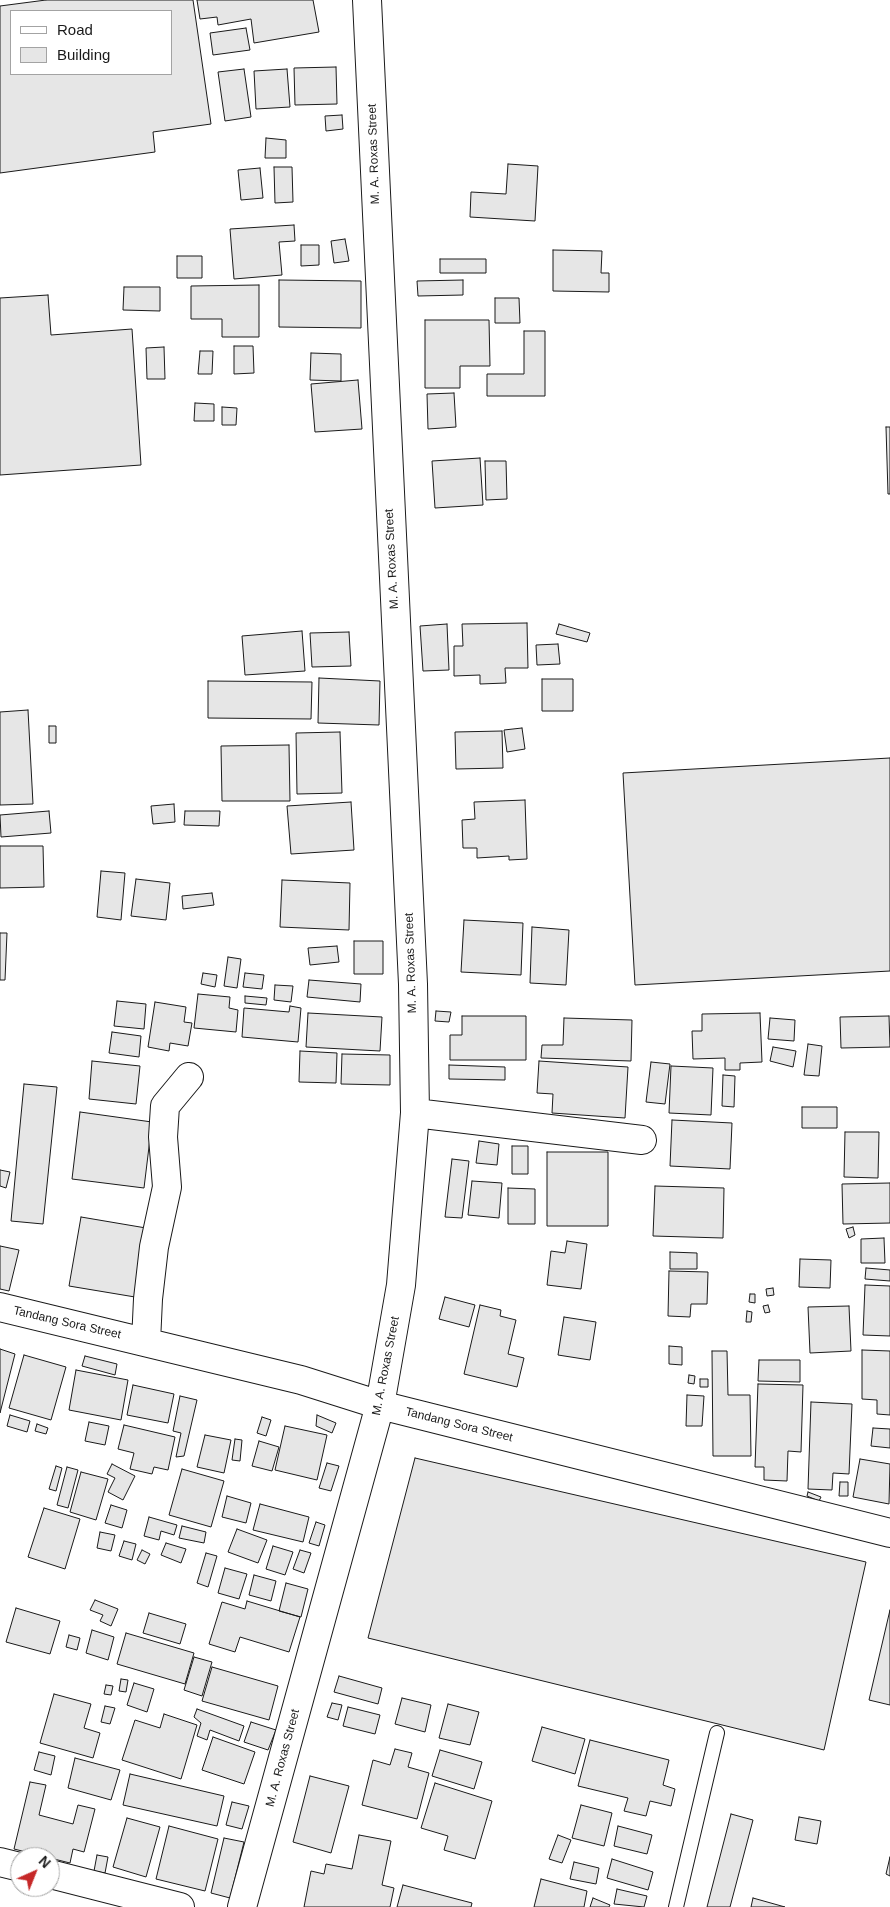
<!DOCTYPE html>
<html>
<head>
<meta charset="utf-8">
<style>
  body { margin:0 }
  #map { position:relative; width:890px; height:1907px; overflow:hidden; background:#fff; font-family:Helvetica,sans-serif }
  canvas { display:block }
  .legend { position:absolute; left:10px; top:10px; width:162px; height:65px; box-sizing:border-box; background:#fff; border:1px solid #a3a3a3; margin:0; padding:6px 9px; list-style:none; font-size:15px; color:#1a1a1a }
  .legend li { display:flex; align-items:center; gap:10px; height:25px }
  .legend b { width:25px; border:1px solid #a3a3a3 }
  .north { position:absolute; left:10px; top:1847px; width:50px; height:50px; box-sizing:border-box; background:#fff; border:1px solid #a3a3a3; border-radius:50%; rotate:44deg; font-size:14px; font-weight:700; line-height:20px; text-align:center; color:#1a1a1a }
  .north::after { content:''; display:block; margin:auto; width:18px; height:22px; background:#c62828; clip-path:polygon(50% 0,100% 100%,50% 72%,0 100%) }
</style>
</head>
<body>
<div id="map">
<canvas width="890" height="1907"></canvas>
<ul class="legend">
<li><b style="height:6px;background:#fff"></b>Road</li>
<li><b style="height:14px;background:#e6e6e6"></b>Building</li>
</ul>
<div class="north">N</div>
</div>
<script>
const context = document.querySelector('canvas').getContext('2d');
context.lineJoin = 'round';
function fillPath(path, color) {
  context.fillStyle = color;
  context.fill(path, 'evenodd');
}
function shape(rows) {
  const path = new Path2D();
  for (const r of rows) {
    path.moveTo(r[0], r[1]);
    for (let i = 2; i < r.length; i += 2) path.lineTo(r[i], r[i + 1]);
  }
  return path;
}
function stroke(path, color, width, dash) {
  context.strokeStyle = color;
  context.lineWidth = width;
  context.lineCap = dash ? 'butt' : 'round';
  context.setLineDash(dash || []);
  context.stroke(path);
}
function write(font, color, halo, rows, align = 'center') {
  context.font = font + ' Helvetica,sans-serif';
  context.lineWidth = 4;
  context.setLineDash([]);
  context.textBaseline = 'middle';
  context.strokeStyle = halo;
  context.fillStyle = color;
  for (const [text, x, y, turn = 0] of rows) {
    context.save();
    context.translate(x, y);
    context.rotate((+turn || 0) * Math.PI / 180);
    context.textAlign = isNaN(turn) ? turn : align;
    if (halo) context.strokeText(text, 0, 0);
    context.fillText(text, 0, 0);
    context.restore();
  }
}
const building = shape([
  [46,0,193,0,211,124,153,132,155,152,0,173,0,6,46,0],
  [11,11,171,11,171,74,11,74,11,11],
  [197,0,313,0,319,32,254,43,251,19,218,25,217,17,200,19,197,0],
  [246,28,250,50,213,55,210,33,246,28],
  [336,67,337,104,295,105,294,68,336,67],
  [244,69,251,117,225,121,218,72,244,69],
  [287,69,290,107,256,109,254,71,287,69],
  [342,115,343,129,326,131,325,116,342,115],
  [266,138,286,140,286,158,265,158,266,138],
  [508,164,538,166,535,221,470,217,471,192,506,194,508,164],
  [274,167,292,167,293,202,275,203,274,167],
  [260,168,263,198,241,200,238,170,260,168],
  [294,225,295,241,279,242,282,275,234,279,230,229,294,225],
  [345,239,349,261,334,263,331,241,345,239],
  [301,245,319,245,319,265,301,266,301,245],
  [553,250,602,251,601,273,609,273,609,292,553,291,553,250],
  [177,256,202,256,202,278,177,278,177,256],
  [440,259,486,259,486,273,440,273,440,259],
  [279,280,361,281,361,328,279,327,279,280],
  [463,280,463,295,418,296,417,281,463,280],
  [259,285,259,337,222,337,222,319,191,319,191,286,259,285],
  [124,287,160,287,160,311,123,310,124,287],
  [48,295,51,335,132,329,141,465,0,475,0,298,48,295],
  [495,298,519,298,520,323,495,323,495,298],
  [425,320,489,320,490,366,460,366,460,388,425,388,425,320],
  [524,331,545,331,545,396,487,396,487,374,524,374,524,331],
  [234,346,253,346,254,373,234,374,234,346],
  [164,347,165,379,147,379,146,348,164,347],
  [200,351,213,351,212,374,198,374,200,351],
  [311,353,341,354,341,381,310,380,311,353],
  [358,380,362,429,315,432,311,384,358,380],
  [454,393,456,427,428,429,427,394,454,393],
  [195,403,214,404,214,421,194,421,195,403],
  [222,407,237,408,236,425,222,425,222,407],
  [886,427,890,427,890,494,888,494,886,427],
  [480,458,483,505,435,508,432,461,480,458],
  [485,461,506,461,507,499,486,500,485,461],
  [527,623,528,668,505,668,506,683,480,684,480,675,454,676,454,646,463,646,462,624,527,623],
  [447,624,449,670,423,671,420,626,447,624],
  [559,624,590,633,587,642,556,634,559,624],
  [302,631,305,671,245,675,242,636,302,631],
  [349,632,351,666,312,667,310,633,349,632],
  [558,644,560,664,537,665,536,645,558,644],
  [319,678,380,681,379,725,318,723,319,678],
  [542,679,573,679,573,711,542,711,542,679],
  [208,681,312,682,311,719,208,718,208,681],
  [28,710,33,804,0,805,0,712,28,710],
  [49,726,56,726,56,743,49,743,49,726],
  [522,728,525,749,507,752,504,730,522,728],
  [502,731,503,768,456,769,455,732,502,731],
  [340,732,342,793,297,794,296,733,340,732],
  [289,745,290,801,222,801,221,746,289,745],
  [890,758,890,971,635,985,623,773,890,758],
  [525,800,527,859,509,860,509,856,477,858,477,848,463,848,462,820,475,819,474,802,525,800],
  [351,802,354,850,291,854,287,806,351,802],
  [174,804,175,822,153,824,151,806,174,804],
  [49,811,51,833,1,837,0,815,49,811],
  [185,811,220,811,219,826,184,825,185,811],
  [0,846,43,846,44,887,0,888,0,846],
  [101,871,125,873,121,920,97,917,101,871],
  [136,879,170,883,166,920,131,916,136,879],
  [282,880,350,883,349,930,280,927,282,880],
  [212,893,214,905,183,909,182,896,212,893],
  [464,920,523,923,521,975,461,972,464,920],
  [532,927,569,930,566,985,530,983,532,927],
  [0,933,7,933,5,980,0,980,0,933],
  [354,941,383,941,383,974,354,974,354,941],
  [337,946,339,962,310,965,308,948,337,946],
  [228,957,241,959,237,988,224,986,228,957],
  [203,973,217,975,215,987,201,984,203,973],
  [245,973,264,975,262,989,243,987,245,973],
  [309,980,361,984,360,1002,307,997,309,980],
  [275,985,293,986,291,1002,274,1000,275,985],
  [198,994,230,997,229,1008,238,1010,236,1032,194,1028,198,994],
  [245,996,267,998,266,1005,245,1003,245,996],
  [117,1001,146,1004,144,1029,114,1026,117,1001],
  [155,1002,186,1007,184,1022,192,1023,188,1046,170,1043,169,1051,148,1047,155,1002],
  [290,1006,301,1008,298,1042,242,1037,244,1008,289,1012,290,1006],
  [436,1011,451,1012,449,1022,435,1021,436,1011],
  [308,1013,382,1017,380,1051,306,1047,308,1013],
  [760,1013,762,1062,740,1063,740,1070,725,1070,725,1058,693,1059,692,1031,702,1031,702,1014,760,1013],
  [462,1016,526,1016,526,1060,450,1060,450,1035,462,1035,462,1016],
  [889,1016,890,1047,841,1048,840,1017,889,1016],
  [564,1018,632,1020,631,1061,541,1058,542,1045,563,1045,564,1018],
  [770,1018,795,1020,794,1041,768,1039,770,1018],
  [112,1032,141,1036,139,1057,109,1053,112,1032],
  [808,1044,822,1046,819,1076,804,1075,808,1044],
  [773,1047,796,1051,793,1067,770,1061,773,1047],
  [300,1051,337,1053,336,1083,299,1082,300,1051],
  [342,1054,390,1055,390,1085,341,1084,342,1054],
  [92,1061,140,1066,136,1104,89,1099,92,1061],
  [539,1061,628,1067,625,1118,552,1113,553,1094,537,1093,539,1061],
  [651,1062,670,1064,665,1104,646,1102,651,1062],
  [449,1065,505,1067,505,1080,449,1079,449,1065],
  [671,1066,713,1068,711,1115,669,1113,671,1066],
  [723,1075,735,1076,734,1107,722,1106,723,1075],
  [24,1084,57,1087,43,1224,11,1221,24,1084],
  [802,1107,837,1107,837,1128,802,1128,802,1107],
  [80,1112,152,1122,144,1188,72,1179,80,1112],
  [672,1120,732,1123,730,1169,670,1166,672,1120],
  [845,1132,879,1132,878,1178,844,1177,845,1132],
  [479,1141,499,1144,497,1165,476,1163,479,1141],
  [512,1146,528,1146,528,1174,512,1174,512,1146],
  [547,1152,608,1152,608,1226,547,1226,547,1152],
  [452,1159,469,1161,462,1218,445,1217,452,1159],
  [0,1170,10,1172,6,1188,0,1186,0,1170],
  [472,1181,502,1183,499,1218,468,1215,472,1181],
  [890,1183,890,1223,843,1224,842,1184,890,1183],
  [655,1186,724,1188,723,1238,653,1236,655,1186],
  [508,1188,535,1189,535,1224,508,1224,508,1188],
  [81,1217,146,1228,135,1297,69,1286,81,1217],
  [853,1227,855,1235,849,1238,846,1229,853,1227],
  [884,1238,885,1263,861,1263,861,1239,884,1238],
  [567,1241,587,1244,581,1289,547,1285,551,1251,565,1253,567,1241],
  [0,1246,19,1250,9,1291,0,1289,0,1246],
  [670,1252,697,1253,697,1269,670,1269,670,1252],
  [800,1259,831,1260,830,1288,799,1287,800,1259],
  [866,1268,890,1270,890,1281,865,1279,866,1268],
  [669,1271,708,1272,707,1304,691,1304,690,1317,668,1316,669,1271],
  [865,1285,890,1286,890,1336,863,1335,865,1285],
  [773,1288,774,1295,767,1296,766,1289,773,1288],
  [750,1294,755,1294,755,1303,749,1302,750,1294],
  [445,1297,475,1305,469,1327,439,1319,445,1297],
  [480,1305,501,1310,500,1316,516,1320,508,1354,524,1358,517,1387,464,1374,480,1305],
  [768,1305,770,1312,765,1313,763,1306,768,1305],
  [849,1306,851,1351,810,1353,808,1307,849,1306],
  [747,1311,752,1312,751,1322,746,1322,747,1311],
  [564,1317,596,1322,590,1360,558,1355,564,1317],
  [669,1346,682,1347,682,1365,669,1364,669,1346],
  [0,1349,15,1354,0,1413,0,1349],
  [862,1350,890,1351,890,1415,877,1414,877,1400,862,1399,862,1350],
  [712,1351,727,1351,728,1395,750,1395,751,1456,713,1456,712,1351],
  [24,1355,66,1367,51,1420,9,1408,24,1355],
  [85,1356,117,1364,115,1375,82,1366,85,1356],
  [759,1360,800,1360,800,1382,758,1381,759,1360],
  [76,1370,128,1380,121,1420,69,1410,76,1370],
  [689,1375,695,1376,694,1384,688,1383,689,1375],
  [700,1379,708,1379,708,1387,700,1387,700,1379],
  [758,1384,803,1385,801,1452,788,1451,787,1481,764,1480,764,1467,755,1467,758,1384],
  [133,1385,174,1394,168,1423,127,1415,133,1385],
  [687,1395,704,1396,702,1426,686,1426,687,1395],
  [180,1396,197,1400,184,1456,176,1457,181,1433,173,1431,180,1396],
  [811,1402,852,1404,849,1474,833,1473,832,1490,808,1489,811,1402],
  [10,1415,30,1421,27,1432,7,1426,10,1415],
  [317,1415,336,1423,332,1433,316,1426,317,1415],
  [262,1417,271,1420,266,1436,257,1433,262,1417],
  [89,1422,109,1426,105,1445,85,1441,89,1422],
  [37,1424,48,1428,46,1434,35,1431,37,1424],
  [124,1425,175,1437,168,1470,154,1467,152,1474,130,1469,134,1453,118,1449,124,1425],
  [285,1426,327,1435,317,1480,275,1470,285,1426],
  [873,1428,890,1429,890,1448,871,1446,873,1428],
  [205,1435,231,1440,224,1473,197,1467,205,1435],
  [235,1439,242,1440,240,1461,232,1460,235,1439],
  [259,1441,279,1447,272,1471,252,1466,259,1441],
  [415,1458,866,1562,824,1750,368,1638,415,1458],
  [860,1459,890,1464,889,1504,853,1497,860,1459],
  [327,1463,339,1466,331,1491,319,1488,327,1463],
  [112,1464,135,1476,123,1500,108,1492,115,1478,107,1474,112,1464],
  [56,1466,62,1468,56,1491,49,1489,56,1466],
  [67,1467,78,1470,68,1508,57,1505,67,1467],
  [182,1469,224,1481,211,1527,169,1515,182,1469],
  [81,1472,108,1479,96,1520,70,1512,81,1472],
  [840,1482,848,1482,848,1496,839,1496,840,1482],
  [808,1492,821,1497,819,1501,807,1496,808,1492],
  [227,1496,251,1503,246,1523,222,1517,227,1496],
  [260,1504,309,1517,303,1542,253,1530,260,1504],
  [111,1505,127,1510,122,1528,105,1523,111,1505],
  [44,1508,80,1519,65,1569,28,1557,44,1508],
  [149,1517,177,1525,174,1535,161,1531,159,1540,144,1536,149,1517],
  [316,1522,325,1525,319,1546,309,1543,316,1522],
  [182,1526,206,1532,204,1543,179,1538,182,1526],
  [237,1529,267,1540,258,1563,228,1552,237,1529],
  [100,1532,115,1535,111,1551,97,1548,100,1532],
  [124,1541,136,1544,132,1560,119,1556,124,1541],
  [166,1543,186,1549,181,1563,161,1555,166,1543],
  [273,1546,293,1552,285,1575,266,1569,273,1546],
  [142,1550,150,1554,145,1564,137,1560,142,1550],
  [300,1550,311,1553,304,1573,293,1569,300,1550],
  [206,1553,217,1556,208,1587,197,1583,206,1553],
  [225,1568,247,1574,239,1599,218,1593,225,1568],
  [254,1575,276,1581,271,1601,249,1595,254,1575],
  [286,1583,308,1589,301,1617,279,1611,286,1583],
  [95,1600,118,1609,111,1626,100,1621,103,1615,90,1610,95,1600],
  [247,1601,300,1617,289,1652,240,1637,235,1652,209,1644,222,1602,245,1609,247,1601],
  [16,1608,60,1621,50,1654,6,1642,16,1608],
  [890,1610,890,1705,869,1700,890,1610],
  [149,1613,186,1624,180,1644,143,1633,149,1613],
  [92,1630,114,1637,108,1660,86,1653,92,1630],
  [126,1633,194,1653,185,1684,117,1664,126,1633],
  [69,1635,80,1638,77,1650,66,1647,69,1635],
  [194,1657,212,1662,202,1696,184,1690,194,1657],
  [212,1667,278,1686,269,1720,202,1701,212,1667],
  [339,1676,382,1688,378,1704,334,1692,339,1676],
  [121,1679,128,1680,126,1692,119,1691,121,1679],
  [134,1683,154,1689,147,1712,127,1705,134,1683],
  [106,1685,113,1686,111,1695,104,1694,106,1685],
  [54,1694,91,1704,84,1728,100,1733,93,1758,40,1743,54,1694],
  [402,1698,431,1705,425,1732,395,1724,402,1698],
  [332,1703,342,1705,338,1720,327,1717,332,1703],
  [448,1704,479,1712,470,1745,439,1738,448,1704],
  [105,1706,115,1708,110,1724,101,1722,105,1706],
  [348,1707,380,1715,375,1734,343,1726,348,1707],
  [197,1709,244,1726,239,1741,210,1730,207,1740,197,1736,201,1723,194,1717,197,1709],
  [164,1714,197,1725,181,1779,122,1760,135,1720,160,1728,164,1714],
  [251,1722,276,1730,268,1750,244,1742,251,1722],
  [542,1727,585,1739,575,1774,532,1761,542,1727],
  [213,1737,255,1752,244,1784,202,1770,213,1737],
  [590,1740,669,1760,663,1785,675,1789,671,1806,650,1801,646,1816,624,1811,628,1798,578,1786,590,1740],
  [395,1749,412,1753,408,1767,429,1773,417,1819,362,1805,373,1760,390,1765,395,1749],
  [440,1750,482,1762,474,1789,432,1776,440,1750],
  [39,1752,55,1756,51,1775,34,1770,39,1752],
  [75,1758,120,1770,111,1800,68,1788,75,1758],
  [130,1774,224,1796,217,1826,123,1805,130,1774],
  [310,1776,349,1786,331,1853,293,1842,310,1776],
  [30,1782,46,1785,39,1815,73,1824,78,1805,95,1809,84,1852,73,1849,70,1863,14,1849,30,1782],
  [435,1783,492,1801,475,1859,444,1850,448,1836,421,1828,435,1783],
  [232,1802,249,1806,242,1829,226,1825,232,1802],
  [581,1805,612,1813,604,1846,572,1838,581,1805],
  [731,1814,753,1820,730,1907,707,1907,731,1814],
  [799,1817,821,1821,817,1844,795,1840,799,1817],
  [127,1818,160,1827,146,1877,113,1867,127,1818],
  [169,1826,218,1839,205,1891,156,1879,169,1826],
  [618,1826,652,1835,647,1854,614,1846,618,1826],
  [359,1835,391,1841,382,1885,394,1888,390,1907,304,1907,311,1871,324,1874,326,1864,352,1869,359,1835],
  [558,1835,571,1840,562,1863,549,1859,558,1835],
  [224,1838,244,1842,230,1898,211,1893,224,1838],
  [97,1855,108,1857,105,1873,94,1871,97,1855],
  [890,1857,890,1876,886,1874,890,1857],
  [612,1859,653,1872,648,1890,607,1878,612,1859],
  [574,1862,599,1868,596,1884,570,1879,574,1862],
  [541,1879,587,1891,584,1907,534,1907,541,1879],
  [403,1885,472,1903,471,1907,397,1907,403,1885],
  [617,1889,647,1896,644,1907,614,1904,617,1889],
  [593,1898,610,1905,609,1907,590,1907,593,1898],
  [753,1898,785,1907,751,1907,753,1898]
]);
fillPath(building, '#e6e6e6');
stroke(building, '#1a1a1a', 1);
const service = shape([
  [676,1907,717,1733]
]);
const minor = shape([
  [415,1113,642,1140],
  [0,1307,301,1380,380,1405,890,1533],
  [146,1342,148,1299,154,1247,167,1187,163,1137,165,1106,189,1077],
  [0,1862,20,1867],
  [50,1874,180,1907],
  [242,1907,380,1405,401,1285,415,1113,413,984,367,0]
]);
stroke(service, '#1a1a1a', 16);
stroke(minor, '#1a1a1a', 30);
stroke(service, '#fff', 14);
stroke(minor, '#fff', 28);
write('12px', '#1a1a1a', '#fff', [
  ["M. A. Roxas Street",374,154,-92],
  ["M. A. Roxas Street",392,559,-93],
  ["M. A. Roxas Street",411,963,-92],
  ["Tandang Sora Street",67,1323,13],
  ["M. A. Roxas Street",386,1366,-79],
  ["Tandang Sora Street",459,1425,14],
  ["M. A. Roxas Street",283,1758,-75]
]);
</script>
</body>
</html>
